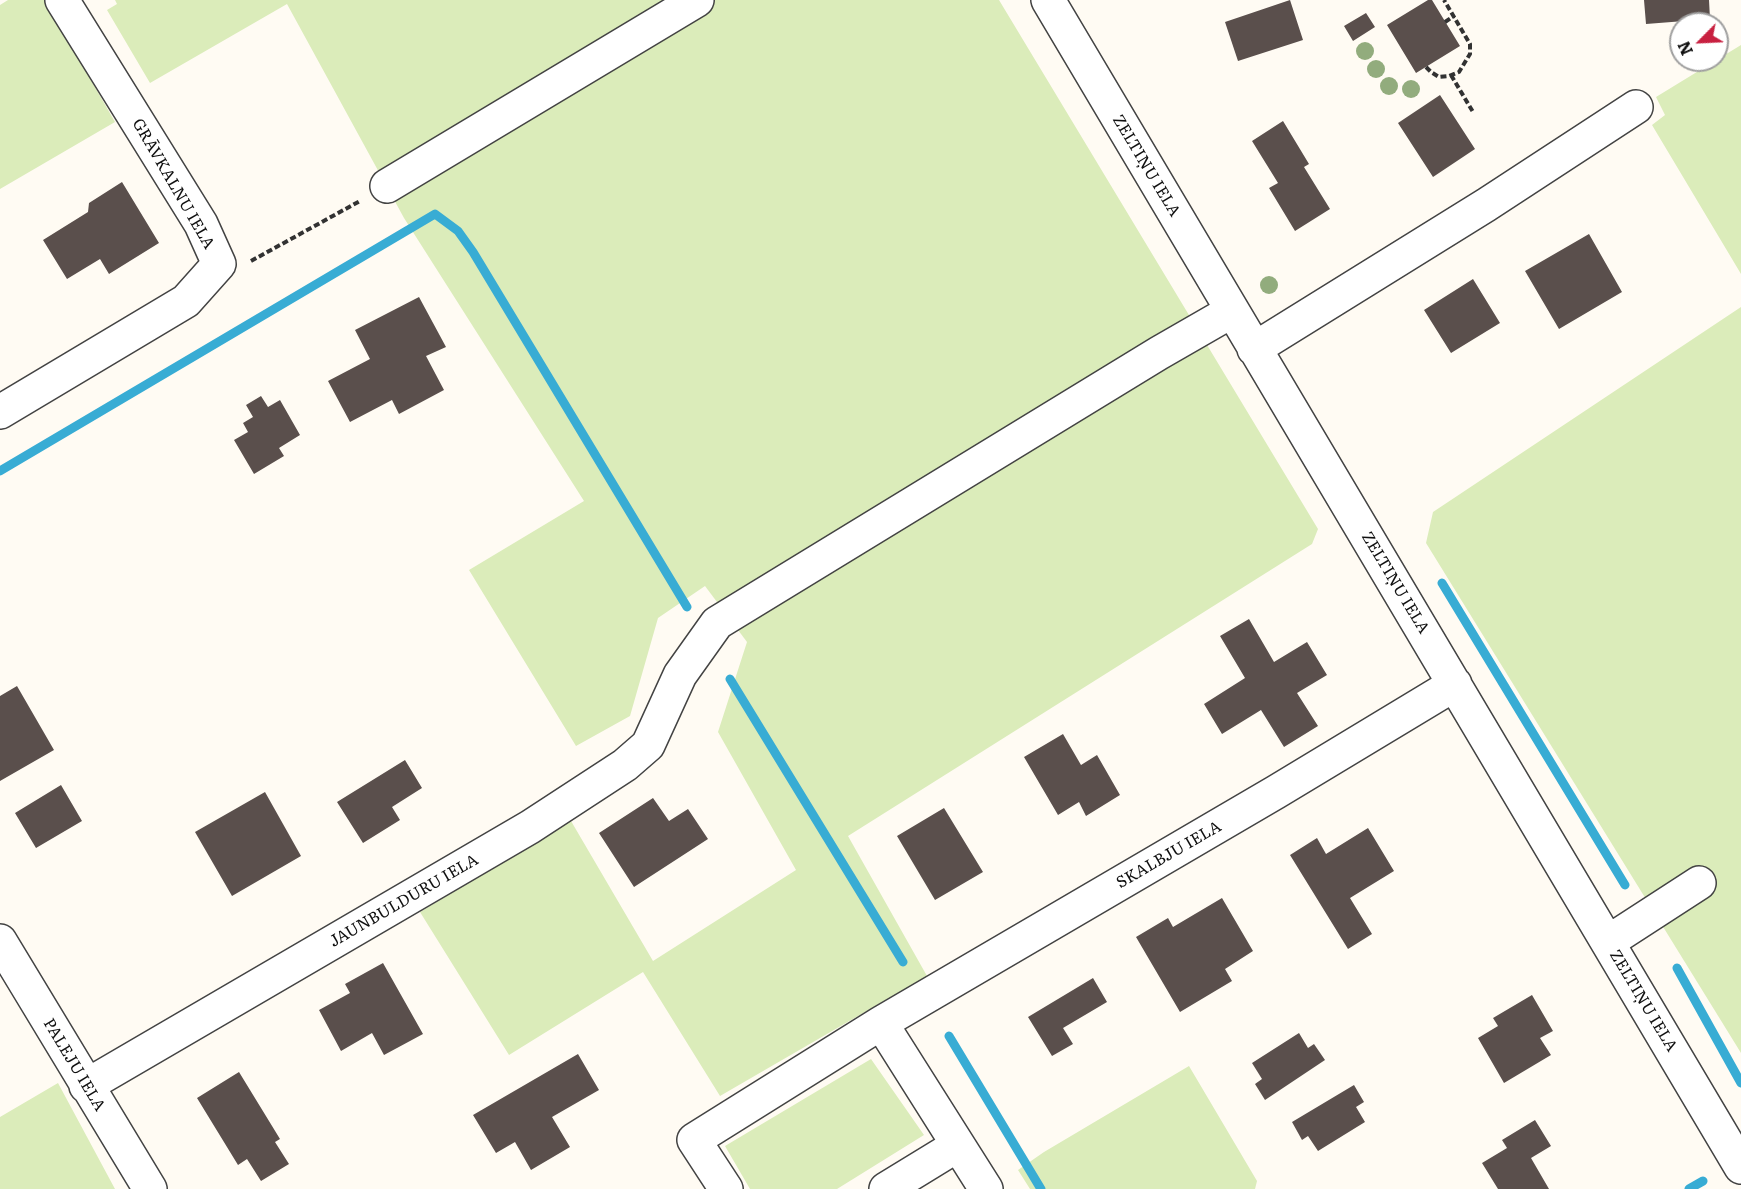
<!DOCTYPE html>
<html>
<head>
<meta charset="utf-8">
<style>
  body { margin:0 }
  #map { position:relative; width:1741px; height:1189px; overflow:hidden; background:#fffbf3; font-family:Literata,serif }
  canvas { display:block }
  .north { position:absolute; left:1669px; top:12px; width:60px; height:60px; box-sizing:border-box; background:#fff; border:2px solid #9f9f9f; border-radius:50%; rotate:246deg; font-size:16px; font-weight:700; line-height:24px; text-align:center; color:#101010 }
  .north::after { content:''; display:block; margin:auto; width:21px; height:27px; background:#c82040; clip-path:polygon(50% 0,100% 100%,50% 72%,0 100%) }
</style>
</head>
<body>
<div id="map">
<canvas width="1741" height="1189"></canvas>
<div class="north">N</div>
</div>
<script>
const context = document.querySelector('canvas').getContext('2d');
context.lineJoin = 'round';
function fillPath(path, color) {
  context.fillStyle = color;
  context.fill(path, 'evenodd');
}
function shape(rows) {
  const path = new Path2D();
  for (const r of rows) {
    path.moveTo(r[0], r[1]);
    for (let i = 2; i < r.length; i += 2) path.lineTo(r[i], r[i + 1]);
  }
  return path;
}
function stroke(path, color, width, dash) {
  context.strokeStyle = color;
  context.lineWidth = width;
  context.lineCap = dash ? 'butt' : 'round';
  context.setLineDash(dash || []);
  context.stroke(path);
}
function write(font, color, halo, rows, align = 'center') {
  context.font = font + ' Literata,serif';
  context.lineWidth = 6;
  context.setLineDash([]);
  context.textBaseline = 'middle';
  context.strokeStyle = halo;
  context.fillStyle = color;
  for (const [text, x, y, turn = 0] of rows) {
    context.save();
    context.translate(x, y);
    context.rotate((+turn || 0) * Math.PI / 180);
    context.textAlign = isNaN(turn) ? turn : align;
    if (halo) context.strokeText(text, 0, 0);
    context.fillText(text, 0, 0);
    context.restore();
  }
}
fillPath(shape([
  [8,0,45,0,115,122,0,189,0,5],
  [115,0,999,0,1318,529,1312,544,848,836,927,976,720,1096,643,972,509,1055,420,912,571,821,653,961,796,870,718,732,747,642,705,586,658,618,630,716,576,746,469,570,584,501,404,218,287,4,150,83,107,10,117,4],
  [1741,45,1741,274,1652,125,1665,115,1656,97],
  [1741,307,1741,1053,1426,543,1433,512],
  [871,1059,924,1135,837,1189,750,1189,725,1146],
  [1189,1066,1257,1181,1255,1189,1030,1189,1018,1170,1044,1152],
  [58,1083,115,1189,0,1189,0,1117]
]), '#dbecba');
stroke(shape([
  [0,471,435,214,458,231,473,252,687,607],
  [1442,583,1625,885],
  [730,679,903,962],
  [1677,968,1741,1083],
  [949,1036,1041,1189],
  [1689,1189,1703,1181]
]), '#38acd4', 9);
fillPath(shape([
  [1290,0,1303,40,1238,61,1225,22],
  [1428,0,1432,0,1460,46,1416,73,1387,25],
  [1644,0,1709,0,1710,19,1646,24],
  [1366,13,1375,27,1353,41,1344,26],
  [1440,95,1475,149,1433,177,1398,123],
  [1283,121,1309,164,1304,167,1330,209,1295,231,1269,188,1278,183,1252,141],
  [122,182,159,243,109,274,100,259,67,279,43,240,88,212,89,203],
  [1589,234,1622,292,1559,329,1525,271],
  [1473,279,1500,323,1451,353,1424,310],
  [419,297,446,347,426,356,444,390,399,414,392,400,350,422,328,381,370,359,355,330],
  [261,396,268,407,280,400,300,435,279,448,284,456,254,474,234,440,248,432,243,423,253,417,246,405],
  [1249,619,1274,662,1307,642,1327,675,1297,693,1318,726,1284,747,1261,710,1222,734,1204,704,1245,678,1220,636],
  [17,686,54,750,0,781,0,696],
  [1063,734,1081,765,1097,755,1120,795,1086,816,1079,802,1058,815,1024,757],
  [405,760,422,788,392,807,400,820,363,843,337,802],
  [61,785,82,821,36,848,15,813],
  [265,792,301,856,232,896,195,832],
  [653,798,669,821,688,809,708,839,634,887,599,833],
  [944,808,983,872,935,900,897,836],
  [1368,828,1394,871,1350,898,1372,934,1348,949,1290,855,1317,838,1326,854],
  [1222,898,1253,951,1225,969,1232,981,1180,1012,1136,937,1168,918,1173,927],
  [383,963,423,1034,384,1055,372,1033,341,1051,319,1010,350,993,345,984],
  [1093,978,1107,1002,1063,1028,1073,1044,1052,1056,1028,1017],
  [1532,995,1553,1031,1540,1038,1551,1055,1504,1083,1478,1038,1498,1026,1493,1018],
  [1299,1033,1308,1048,1314,1044,1325,1060,1265,1100,1255,1084,1262,1079,1252,1063],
  [578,1054,599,1090,552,1117,570,1147,531,1170,515,1142,496,1153,473,1115],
  [239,1072,280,1139,275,1142,289,1164,261,1181,247,1159,238,1165,197,1098],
  [1354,1085,1364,1102,1356,1107,1365,1122,1318,1151,1308,1136,1302,1140,1292,1122],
  [1535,1120,1551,1146,1531,1158,1549,1189,1498,1189,1482,1163,1507,1148,1502,1140]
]), '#5a4f4c');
const minor = shape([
  [1048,0,1741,1167],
  [387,186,697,0],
  [1254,349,1486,205,1636,107],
  [0,412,186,301,219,264,201,224,62,0],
  [0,941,150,1189],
  [1608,942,1699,883],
  [86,1086,530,827,625,765,648,745,680,675,717,623,1159,353,1232,311],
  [726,1189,694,1140,881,1023],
  [886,1189,958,1145],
  [986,1189,881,1023,1276,792,1455,684]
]);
stroke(minor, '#434343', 36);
stroke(shape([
  [1445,22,1454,16],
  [1426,67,1431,72,1439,77,1449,76,1459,72,1470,54,1470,44,1444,0],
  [1451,75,1473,112],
  [251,261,360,201]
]), '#323232', 4, [6, 3]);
stroke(minor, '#fff', 33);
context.fillStyle = '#92ac7d';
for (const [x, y] of [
  [1365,51],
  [1376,69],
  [1389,86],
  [1411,89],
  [1269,285]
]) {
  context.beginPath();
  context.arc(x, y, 9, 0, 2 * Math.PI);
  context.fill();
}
write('16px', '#101010', '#fff', [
  ["ZELTIŅU IELA",1146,166,59],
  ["GRĀVKALNU IELA",173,184,60],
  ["ZELTIŅU IELA",1395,583,59],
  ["SKALBJU IELA",1169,855,-30],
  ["JAUNBULDURU IELA",404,901,-30],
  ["ZELTIŅU IELA",1643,1001,59],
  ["PALEJU IELA",74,1065,59]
]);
</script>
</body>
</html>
